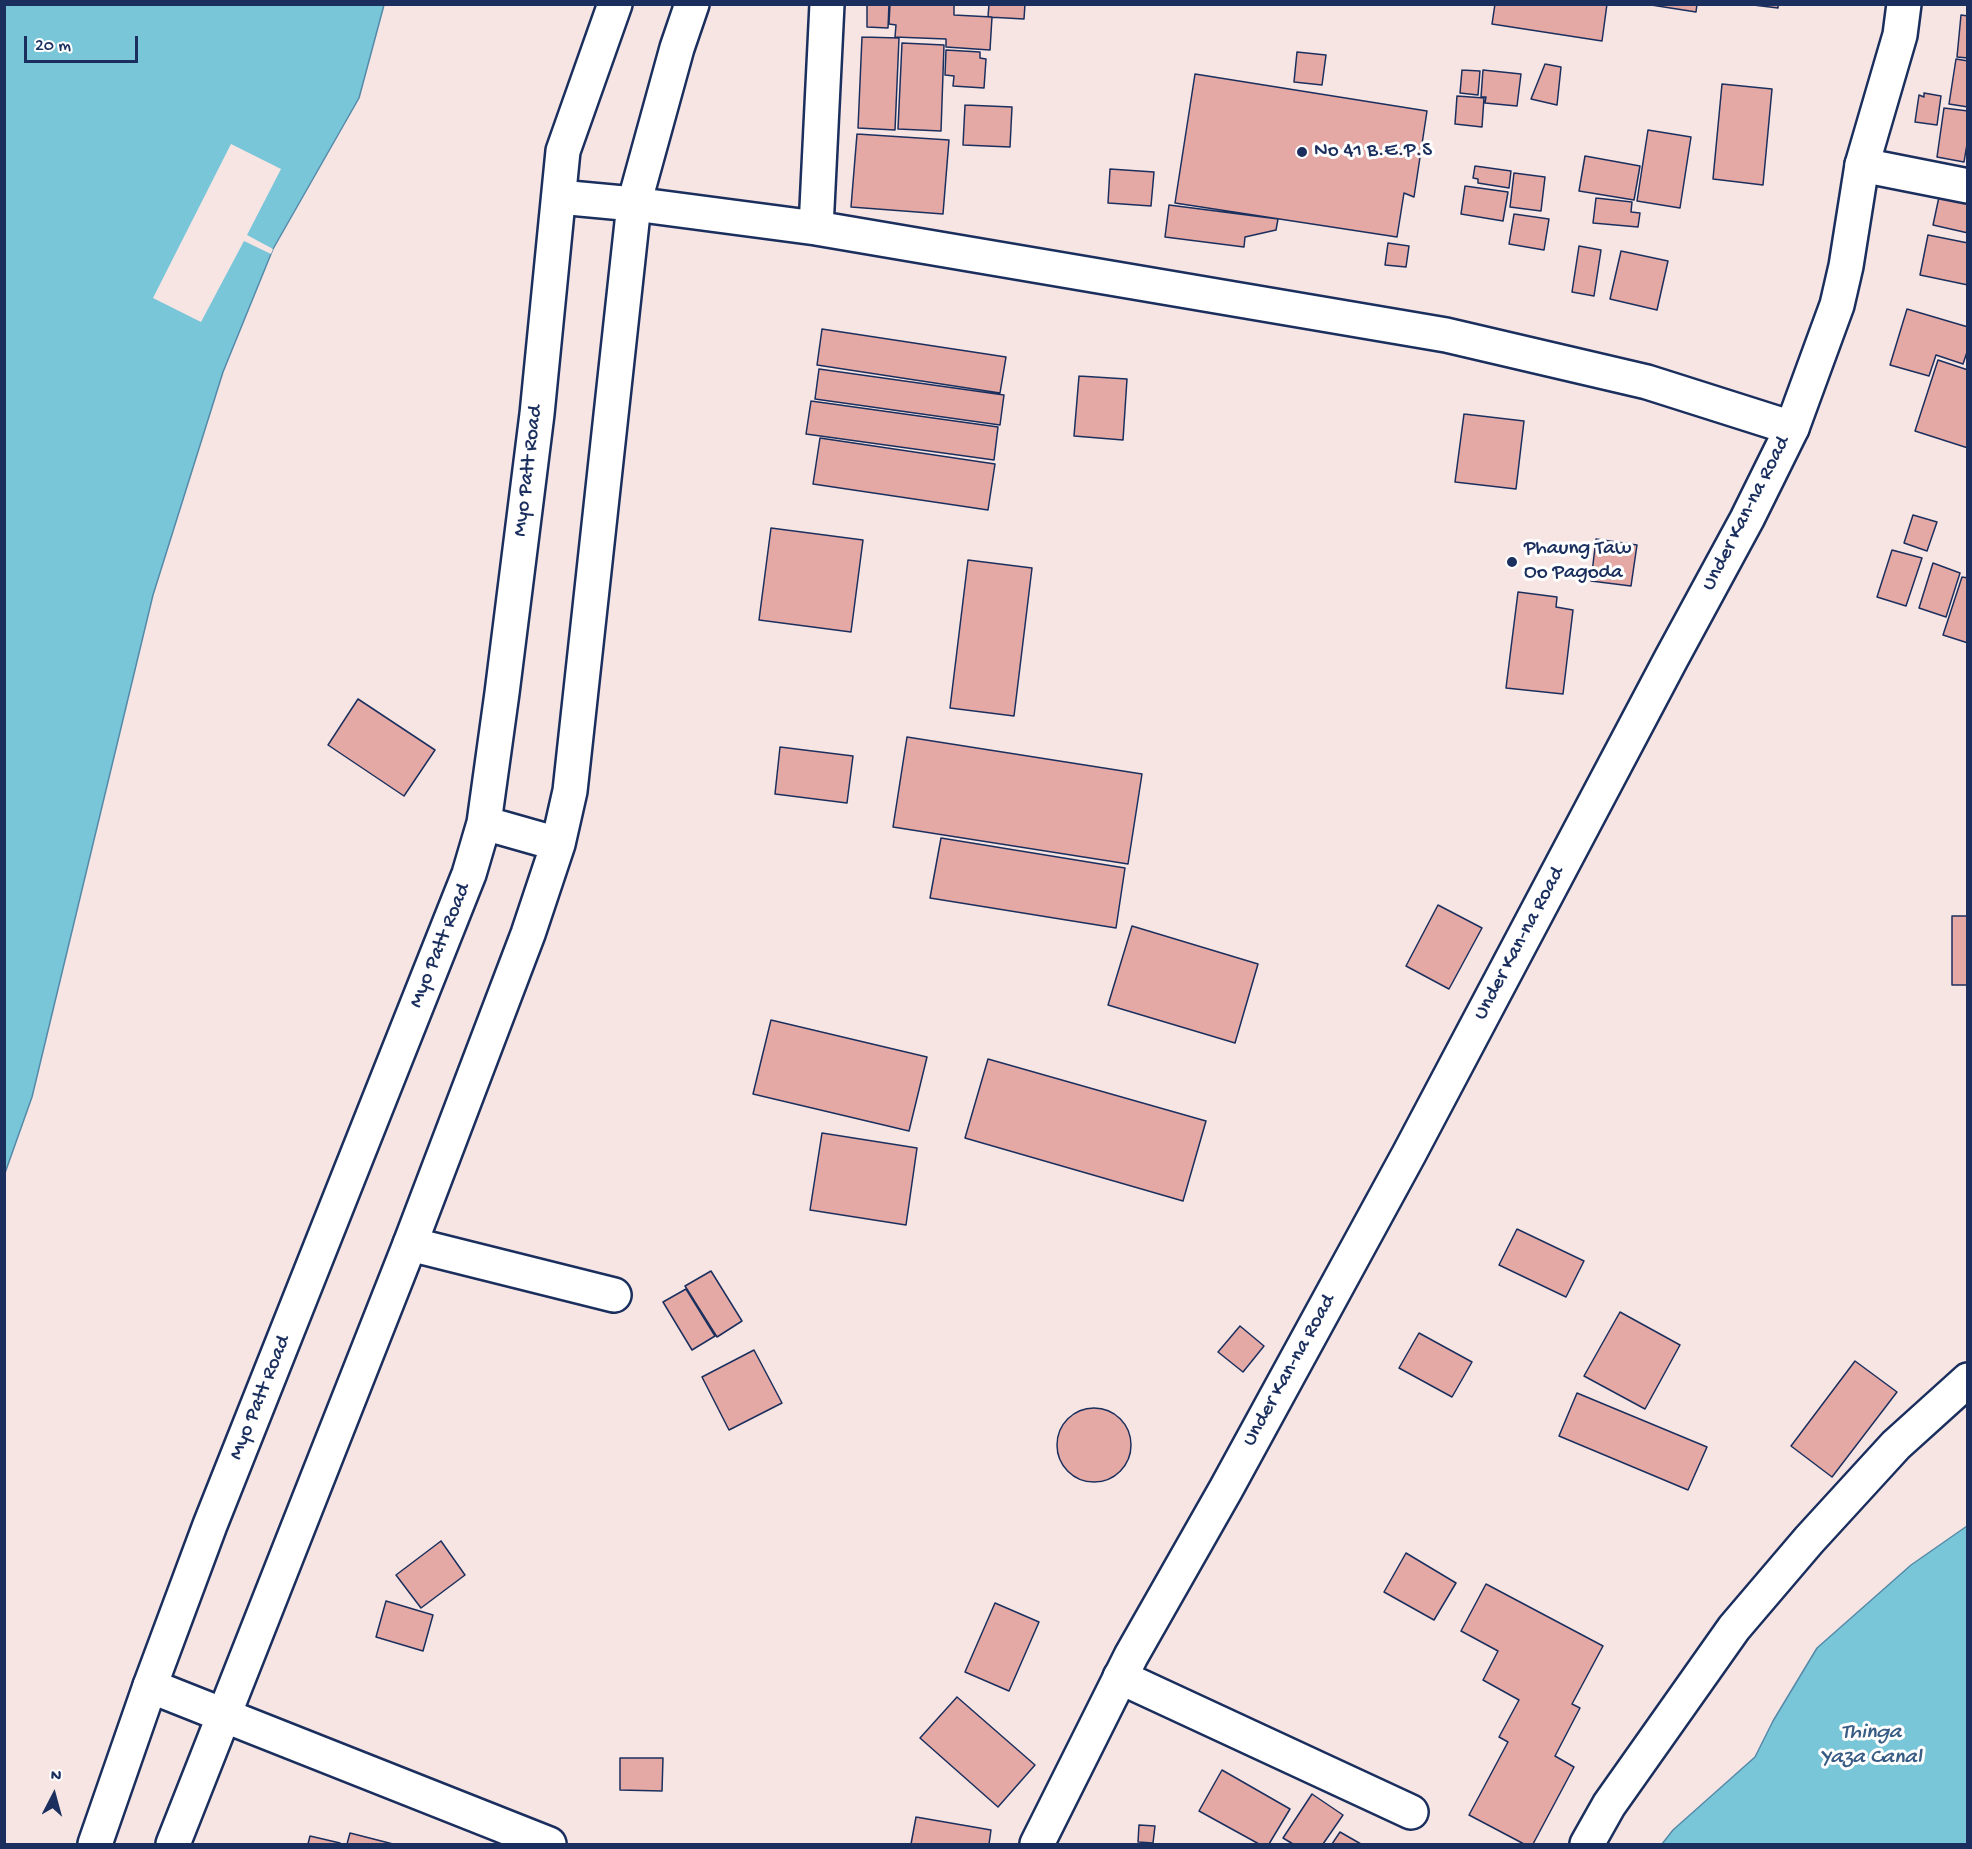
<!DOCTYPE html>
<html>
<head>
<meta charset="utf-8">
<style>
  body { margin:0 }
  #map { position:relative; width:1972px; height:1849px; overflow:hidden; background:#f7e5e4; font-family:"Gochi Hand",sans-serif }
  canvas { display:block }
  .frame { position:absolute; inset:0; border:6px solid #1b2f5e; pointer-events:none }
  .north { position:absolute; left:24px; top:1765px; width:60px; height:60px; -webkit-text-stroke:4px #fff; paint-order:stroke; rotate:6deg; font-size:16px; font-weight:700; line-height:24px; text-align:center; color:#1b2f5e }
  .north::after { content:''; display:block; margin:auto; width:21px; height:27px; background:#1b2f5e; clip-path:polygon(50% 0,100% 100%,50% 72%,0 100%) }
  .scale { position:absolute; left:24px; top:36px; width:114px; height:27px; box-sizing:border-box; border:3px solid #1b2f5e; border-top:0; padding-left:8px; font-size:18px; line-height:21px; white-space:nowrap; color:#1b2f5e; -webkit-text-stroke:4px #fff; paint-order:stroke }
</style>
</head>
<body>
<div id="map">
<canvas width="1972" height="1849"></canvas>
<div class="frame"></div>
<div class="north">N</div>
<div class="scale">20 m</div>
</div>
<script>
const context = document.querySelector('canvas').getContext('2d');
context.lineJoin = 'round';
function fillPath(path, color) {
  context.fillStyle = color;
  context.fill(path, 'evenodd');
}
function shape(rows) {
  const path = new Path2D();
  for (const r of rows) {
    if (r.length === 3) {
      path.moveTo(r[0] + r[2], r[1]);
      path.arc(r[0], r[1], r[2], 0, 2 * Math.PI);
      continue;
    }
    path.moveTo(r[0], r[1]);
    for (let i = 2; i < r.length; i += 2) path.lineTo(r[i], r[i + 1]);
  }
  return path;
}
function stroke(path, color, width, dash) {
  context.strokeStyle = color;
  context.lineWidth = width;
  context.lineCap = dash ? 'butt' : 'round';
  context.setLineDash(dash || []);
  context.stroke(path);
}
function write(font, color, halo, rows, align = 'center') {
  context.font = font + ' "Gochi Hand",sans-serif';
  context.lineWidth = 6;
  context.setLineDash([]);
  context.textBaseline = 'middle';
  context.strokeStyle = halo;
  context.fillStyle = color;
  for (const [text, x, y, turn = 0] of rows) {
    context.save();
    context.translate(x, y);
    context.rotate((+turn || 0) * Math.PI / 180);
    context.textAlign = isNaN(turn) ? turn : align;
    if (halo) context.strokeText(text, 0, 0);
    context.fillText(text, 0, 0);
    context.restore();
  }
}
const water = shape([
  [5,5,384,5,359,98,273,249,223,372,153,595,32,1097,5,1173,5,5],
  [1967,1526,1967,1844,1662,1844,1673,1830,1755,1757,1773,1721,1817,1648,1911,1565,1967,1526]
]);
fillPath(water, '#7ac6d9');
stroke(water, '#548aa8', 1.5);
fillPath(shape([
  [231,144,281,169,247,235,273,249,271,254,244,241,201,322,153,298]
]), '#f7e5e4');
const building = shape([
  [867,4,889,4,888,28,867,27,867,4],
  [890,4,954,4,954,15,992,17,990,50,946,47,946,39,895,37,896,25,889,24,890,4],
  [989,4,1025,4,1024,19,988,17,989,4],
  [1495,4,1607,4,1602,41,1492,24,1495,4],
  [1645,4,1697,4,1696,12,1645,4],
  [1745,4,1778,4,1778,8,1745,4],
  [1961,15,1968,16,1968,58,1957,57,1961,15],
  [862,37,899,38,895,130,858,128,862,37],
  [902,43,944,45,941,131,898,129,902,43],
  [946,50,980,52,980,58,986,59,984,88,953,86,954,76,945,75,946,50],
  [1297,52,1326,55,1322,85,1294,82,1297,52],
  [1956,59,1968,61,1968,107,1949,104,1956,59],
  [1545,64,1561,67,1557,105,1531,99,1545,64],
  [1462,70,1480,71,1478,95,1460,93,1462,70],
  [1483,70,1521,74,1517,106,1485,103,1486,97,1481,97,1483,70],
  [1195,74,1427,111,1414,197,1404,193,1397,237,1175,203,1195,74],
  [1722,84,1772,89,1763,185,1713,179,1722,84],
  [1924,93,1941,96,1937,125,1915,122,1919,95,1924,97,1924,93],
  [1457,96,1484,98,1482,127,1455,124,1457,96],
  [965,105,1012,107,1010,147,963,145,965,105],
  [1944,108,1968,111,1968,138,1964,162,1937,157,1944,108],
  [1648,130,1691,137,1680,208,1637,201,1648,130],
  [857,134,949,140,943,214,851,207,857,134],
  [1585,156,1640,166,1634,200,1579,191,1585,156],
  [1475,166,1511,171,1509,188,1478,183,1478,179,1473,178,1475,166],
  [1110,169,1154,172,1151,206,1108,203,1110,169],
  [1514,173,1545,177,1541,211,1510,207,1514,173],
  [1465,186,1508,192,1503,221,1461,214,1465,186],
  [1939,197,1968,203,1968,233,1933,225,1939,197],
  [1596,198,1632,202,1631,212,1640,213,1638,227,1593,223,1596,198],
  [1169,205,1278,219,1276,230,1245,237,1244,247,1165,237,1169,205],
  [1514,214,1549,219,1544,250,1509,244,1514,214],
  [1928,235,1968,243,1968,285,1920,275,1928,235],
  [1388,243,1409,246,1406,267,1385,265,1388,243],
  [1579,246,1601,250,1594,296,1572,292,1579,246],
  [1621,251,1668,261,1657,310,1610,299,1621,251],
  [1907,309,1968,327,1968,349,1963,364,1936,355,1929,376,1890,365,1907,309],
  [822,329,1006,357,1000,393,817,365,822,329],
  [1938,360,1968,370,1968,448,1915,431,1938,360],
  [819,369,1004,395,1000,425,815,399,819,369],
  [1079,376,1127,379,1123,440,1074,436,1079,376],
  [811,401,998,427,994,460,806,434,811,401],
  [1464,414,1524,421,1516,489,1455,482,1464,414],
  [820,438,995,464,988,510,813,484,820,438],
  [1913,515,1937,522,1927,551,1904,543,1913,515],
  [771,528,863,540,851,632,759,620,771,528],
  [1596,539,1637,545,1631,586,1591,581,1596,539],
  [1892,550,1922,558,1906,606,1877,597,1892,550],
  [968,560,1032,568,1014,716,950,708,968,560],
  [1933,563,1960,573,1946,617,1919,608,1933,563],
  [1962,577,1968,578,1968,643,1943,635,1962,577],
  [1518,592,1557,597,1556,607,1573,610,1563,694,1506,688,1518,592],
  [358,699,435,750,404,796,328,745,358,699],
  [907,737,1142,774,1128,864,893,827,907,737],
  [780,747,853,756,847,803,775,794,780,747],
  [941,838,1125,868,1116,928,930,898,941,838],
  [1438,905,1482,928,1449,989,1406,966,1438,905],
  [1952,916,1968,916,1968,985,1952,985,1952,916],
  [1132,926,1258,964,1235,1043,1108,1005,1132,926],
  [771,1020,927,1057,909,1131,753,1094,771,1020],
  [988,1059,1206,1121,1183,1201,965,1138,988,1059],
  [822,1133,917,1148,906,1225,810,1210,822,1133],
  [1517,1229,1584,1261,1566,1297,1499,1265,1517,1229],
  [711,1271,742,1321,717,1337,685,1286,711,1271],
  [686,1289,715,1336,692,1350,663,1302,686,1289],
  [1620,1312,1680,1345,1645,1409,1584,1376,1620,1312],
  [1240,1326,1264,1346,1243,1372,1218,1352,1240,1326],
  [1419,1333,1472,1362,1452,1397,1399,1368,1419,1333],
  [754,1350,782,1403,729,1430,702,1377,754,1350],
  [1855,1361,1897,1392,1832,1477,1791,1446,1855,1361],
  [1577,1393,1707,1447,1688,1490,1559,1436,1577,1393],
  [1094,1445,37],
  [441,1541,465,1575,421,1608,396,1575,441,1541],
  [1406,1553,1456,1583,1434,1620,1384,1592,1406,1553],
  [1486,1584,1603,1646,1572,1704,1580,1708,1555,1756,1574,1767,1533,1844,1524,1844,1469,1815,1508,1742,1499,1737,1519,1700,1483,1680,1498,1651,1461,1631,1486,1584],
  [386,1601,433,1615,423,1651,376,1637,386,1601],
  [995,1603,1039,1622,1009,1691,965,1672,995,1603],
  [957,1697,1035,1765,998,1807,920,1738,957,1697],
  [620,1758,663,1758,662,1791,620,1790,620,1758],
  [1222,1770,1290,1809,1269,1844,1259,1844,1199,1811,1222,1770],
  [1312,1794,1343,1815,1323,1844,1293,1844,1283,1838,1312,1794],
  [916,1817,991,1830,989,1844,911,1844,916,1817],
  [1139,1825,1155,1826,1153,1843,1138,1842,1139,1825],
  [1340,1832,1361,1844,1332,1844,1340,1832],
  [350,1833,393,1844,347,1844,350,1833],
  [310,1836,340,1843,339,1844,308,1844,310,1836]
]);
fillPath(building, '#e4a9a5');
stroke(building, '#1b2f5e', 1.5);
const minor = shape([
  [1862,165,1968,186],
  [559,197,634,204,816,228,1446,335,1647,382,1792,428],
  [816,228,827,4],
  [410,1244,614,1295],
  [1120,1677,1411,1812],
  [150,1686,549,1844],
  [1587,1844,1609,1805,1734,1628,1809,1540,1896,1445,1968,1380]
]);
const tertiary = shape([
  [1037,1844,1131,1656,1226,1489,1409,1154,1671,659,1747,519,1792,428,1837,305,1846,266,1862,165,1900,35,1904,4]
]);
const secondary = shape([
  [484,823,558,844],
  [95,1844,150,1686,210,1525,469,874,484,823,502,693,537,414,563,151,615,4],
  [173,1844,410,1244,528,934,558,844,570,791,634,204,677,48,692,4]
]);
stroke(minor, '#1b2f5e', 38);
stroke(tertiary, '#1b2f5e', 38);
stroke(secondary, '#1b2f5e', 38);
stroke(minor, '#fff', 33);
stroke(tertiary, '#fff', 33);
stroke(secondary, '#fff', 33);
for (const [x, y, r, color] of [
  [1302,152,6,"#1b2f5e"],
  [1512,562,6,"#1b2f5e"]
]) {
  const dot = new Path2D();
  dot.arc(x, y, r, 0, 2 * Math.PI);
  context.fillStyle = color;
  context.fill(dot);
  stroke(dot, '#fff', 2);
}
write('21px', '#1b2f5e', '#fff', [
  ["No 41 B.E.P.S",1314,152],
  ["Phaung Taw",1524,550],
  ["Oo Pagoda",1524,574]
], 'left');
write('21px', '#1b2f5e', '#fff', [
  ["Myo Patt Road",529,471,-83],
  ["Under Kan-na Road",1747,514,-63],
  ["Under Kan-na Road",1520,944,-62],
  ["Myo Patt Road",441,946,-68],
  ["Under Kan-na Road",1290,1371,-61],
  ["Myo Patt Road",261,1398,-68]
]);
write('italic 22px', '#385c83', '#fff', [
  ["Thinga",1871,1734],
  ["Yaza Canal",1871,1759]
]);
</script>
</body>
</html>
